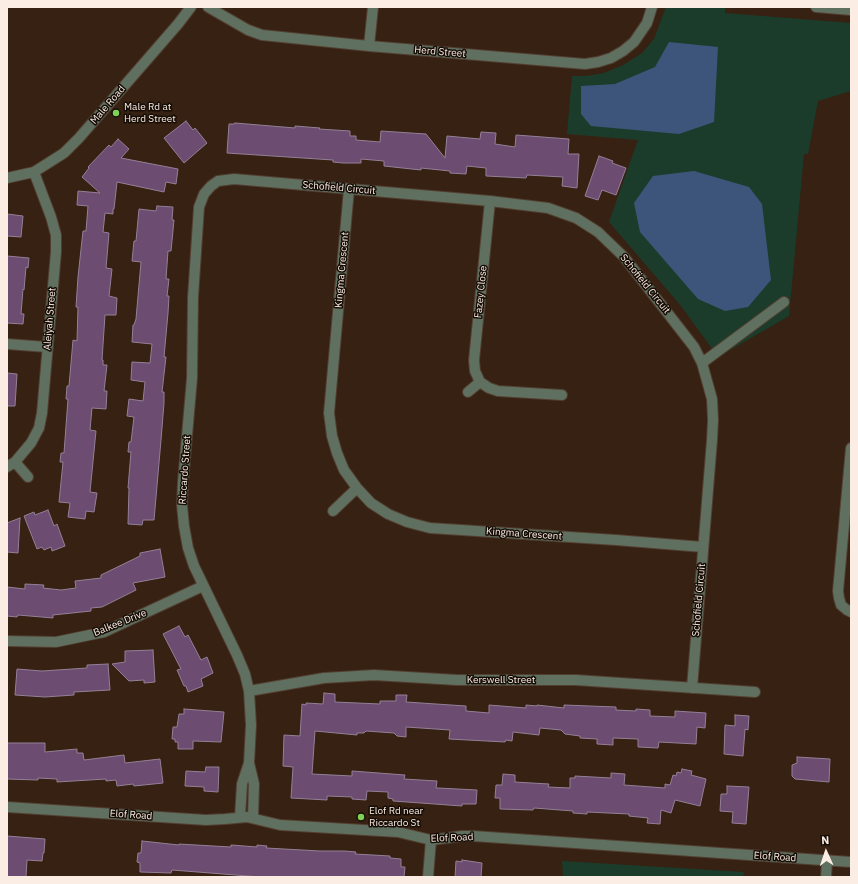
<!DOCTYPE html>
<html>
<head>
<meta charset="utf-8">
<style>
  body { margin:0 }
  #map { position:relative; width:858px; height:884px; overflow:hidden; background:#362112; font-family:"IBM Plex Sans",sans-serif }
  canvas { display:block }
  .frame { position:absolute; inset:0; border:8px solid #fbede3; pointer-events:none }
  .north { position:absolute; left:806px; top:832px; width:40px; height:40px; -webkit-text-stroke:3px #160d07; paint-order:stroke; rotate:357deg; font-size:11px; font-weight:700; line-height:16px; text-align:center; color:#fbede3 }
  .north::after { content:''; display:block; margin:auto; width:14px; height:18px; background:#fbede3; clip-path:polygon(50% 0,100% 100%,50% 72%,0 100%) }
</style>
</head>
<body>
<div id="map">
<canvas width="858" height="884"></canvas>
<div class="frame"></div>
<div class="north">N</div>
</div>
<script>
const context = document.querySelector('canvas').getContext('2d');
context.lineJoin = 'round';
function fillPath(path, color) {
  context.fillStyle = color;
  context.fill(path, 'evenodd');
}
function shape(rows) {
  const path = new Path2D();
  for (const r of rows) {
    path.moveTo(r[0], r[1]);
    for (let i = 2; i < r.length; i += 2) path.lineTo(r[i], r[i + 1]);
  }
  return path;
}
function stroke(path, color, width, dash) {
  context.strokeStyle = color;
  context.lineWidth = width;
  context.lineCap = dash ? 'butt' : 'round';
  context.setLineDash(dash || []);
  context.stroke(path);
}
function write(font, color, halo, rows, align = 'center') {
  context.font = font + ' "IBM Plex Sans",sans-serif';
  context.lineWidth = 3;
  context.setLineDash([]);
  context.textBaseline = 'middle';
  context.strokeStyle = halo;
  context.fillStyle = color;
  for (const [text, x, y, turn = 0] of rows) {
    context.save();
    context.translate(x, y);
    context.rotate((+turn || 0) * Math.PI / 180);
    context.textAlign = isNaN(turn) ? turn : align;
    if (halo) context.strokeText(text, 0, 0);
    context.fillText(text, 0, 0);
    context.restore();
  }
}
fillPath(shape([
  [666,7,725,7,725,13,851,23,851,91,818,101,808,154,804,154,789,316,718,357,681,306,609,222,638,140,567,134,572,76,586,76,604,73,623,65,642,53,654,39],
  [562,861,744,872,743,877,563,877]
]), '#1c3c2b');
fillPath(shape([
  [669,42,718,47,714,122,679,134,591,126,581,114,581,86,615,84,655,67],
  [694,171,749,187,762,204,771,280,748,307,725,311,698,299,640,232,634,203,653,176]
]), '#3d557b');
const building = shape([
  [186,121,193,130,195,128,207,143,184,163,164,138,186,121],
  [235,123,295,128,295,126,320,128,319,129,350,131,350,136,356,136,356,140,380,142,381,131,426,134,445,158,447,136,480,139,481,132,496,133,495,144,515,147,516,135,569,139,568,154,579,154,577,188,562,186,563,177,527,175,526,178,486,176,486,168,467,166,466,174,450,173,450,171,421,168,421,170,384,166,384,161,361,159,361,163,343,163,333,162,333,160,227,153,229,124,234,124,235,123],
  [118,139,129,149,121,158,178,169,176,184,166,182,164,192,117,182,114,209,113,209,113,214,105,213,103,232,109,233,106,268,112,269,109,296,117,298,116,315,105,315,102,360,103,360,103,365,107,365,104,391,107,391,106,409,92,408,90,430,96,431,90,492,97,493,94,512,86,511,85,519,68,517,70,503,59,502,63,462,60,462,61,453,64,453,68,399,66,399,67,386,69,386,73,340,77,341,78,307,76,307,78,277,83,231,86,231,88,206,77,205,78,191,100,193,82,177,89,168,88,167,109,145,111,147,118,139],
  [599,156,613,161,612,163,626,168,616,195,602,190,598,200,585,196,599,156],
  [157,206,173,207,172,220,174,220,171,251,168,251,166,279,169,279,167,296,169,296,168,313,164,357,166,357,162,392,164,392,164,403,161,440,154,520,143,520,142,525,128,524,129,488,128,488,131,452,128,452,129,442,131,442,134,417,127,416,129,399,143,401,145,382,131,380,132,362,150,363,152,344,132,342,133,325,134,325,136,319,141,262,132,261,134,241,136,241,139,209,156,211,157,206],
  [7,214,23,216,21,237,7,236,7,214],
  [7,256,29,258,28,268,26,267,24,290,23,289,21,314,24,314,23,324,7,323,7,256],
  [7,373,17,374,15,406,7,406,7,373],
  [48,510,54,526,57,524,65,546,52,551,51,547,44,550,42,547,37,549,24,516,34,512,35,515,48,510],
  [20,518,18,553,7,552,7,523,20,518],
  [160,549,165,577,133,583,136,590,102,607,91,608,91,611,53,615,53,618,18,615,17,617,7,616,7,587,25,589,25,584,44,585,43,588,61,590,76,588,75,581,101,578,101,575,140,556,140,553,160,549],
  [179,626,185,637,188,635,201,660,207,657,213,673,201,679,203,686,188,692,186,686,184,686,177,670,181,669,163,634,179,626],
  [153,650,155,682,144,683,144,680,129,681,112,664,125,662,125,651,153,650],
  [108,664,110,690,74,692,74,695,45,697,15,695,17,669,42,671,87,668,87,665,108,664],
  [324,693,335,694,335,702,380,704,380,701,396,701,396,695,407,695,406,702,466,706,466,711,489,713,489,705,526,708,526,705,537,706,537,705,564,708,564,705,616,707,616,710,636,711,636,709,650,710,650,716,675,717,675,711,706,713,705,728,697,727,696,744,659,742,658,748,638,747,638,739,613,738,613,745,597,744,597,739,580,738,580,736,565,734,561,730,540,728,539,735,513,732,512,741,506,740,505,742,449,739,450,730,406,727,406,737,397,736,394,733,366,731,364,733,357,733,357,735,315,731,312,774,352,776,352,771,405,775,404,779,437,781,436,788,438,788,477,790,476,804,462,804,462,806,393,801,393,799,388,798,388,792,367,791,366,800,352,799,352,797,327,796,327,800,291,798,293,767,283,766,284,735,300,736,302,704,306,705,306,703,323,704,324,693],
  [184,709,224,712,221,742,193,741,193,749,178,749,178,742,175,742,175,739,172,739,173,727,177,727,179,714,184,714,184,709],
  [735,715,749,716,748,730,745,729,743,756,724,754,725,725,735,726,735,715],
  [7,743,45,743,45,752,77,749,77,753,83,753,84,760,124,755,125,763,160,759,163,783,134,786,133,784,117,786,116,780,106,781,106,779,57,782,57,779,38,778,38,780,7,779,7,743],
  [797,757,830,759,829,782,795,779,792,776,792,765,797,763,797,757],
  [206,767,219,767,218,792,204,791,204,787,185,786,186,771,205,772,206,767],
  [682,769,692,771,691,775,706,779,700,806,675,800,671,813,661,810,660,824,647,823,648,818,629,816,629,814,587,812,587,814,573,813,573,811,534,808,533,810,500,809,500,798,495,798,496,785,502,785,503,774,515,775,515,782,549,784,548,787,570,788,570,778,575,778,575,776,611,778,611,773,625,774,624,785,665,788,665,784,670,785,673,775,676,776,677,772,681,773,682,769],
  [727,786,749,787,746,824,732,823,733,812,720,811,721,794,727,794,727,786],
  [7,836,45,839,44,853,43,853,42,861,27,860,26,877,7,877,7,836],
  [142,841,179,845,179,844,231,847,231,845,257,847,257,845,267,846,266,848,320,851,345,851,356,852,355,854,390,856,390,858,401,859,401,867,405,867,404,877,261,877,172,870,171,873,140,872,140,863,137,862,138,853,141,853,142,841],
  [462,860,482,863,481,877,455,877,456,861,462,862,462,860]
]);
fillPath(building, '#6c4c70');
stroke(building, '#948097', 1);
const minor = shape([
  [208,7,248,30,262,35,369,46,585,64,598,62,611,58,623,51,634,42,647,23,652,7],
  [816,7,851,10],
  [369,46,373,7],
  [7,178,34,172,64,153,79,138,178,24,191,7],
  [349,189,329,413,332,436,337,453,344,470,357,488],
  [7,344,47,347],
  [702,363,784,302],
  [480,382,489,388,498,391,562,395],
  [468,392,480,382,475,371,474,360,490,201],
  [851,448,838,591,839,598,841,605,847,610,851,612],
  [15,462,28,477],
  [7,467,15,462,31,443,39,428,42,413,56,252,56,235,51,217,34,172],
  [333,511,357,488,371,503,388,514,407,522,430,528,616,540,703,547],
  [7,641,56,642,104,632,203,586],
  [249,691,324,678,374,675,457,680,576,680,755,692],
  [7,807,206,820,225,819,247,817,280,825,398,832,431,840,462,836,473,836,851,862],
  [240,817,242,784,249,763],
  [253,818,254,784,249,763,251,725,249,691,245,674,237,655,194,566,188,548,184,526,182,505,183,482,192,378,193,297,199,207,204,194,211,186,218,181,234,179,490,201,548,208,576,218,598,232,624,257,694,347,702,363,712,399,713,420,712,440,692,688],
  [428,877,431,840],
  [826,877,827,861]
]);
stroke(minor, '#523e2f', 12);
stroke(minor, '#5f6f60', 10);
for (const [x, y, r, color] of [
  [116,113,4,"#7dd154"],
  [361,817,4,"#7dd154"]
]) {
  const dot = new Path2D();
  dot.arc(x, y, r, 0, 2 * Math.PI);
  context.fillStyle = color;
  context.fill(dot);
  stroke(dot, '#160d07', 1.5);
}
write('10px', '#fbede3', '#160d07', [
  ["Herd Street",440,52,5],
  ["Male Road",108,105,-49],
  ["Schofield Circuit",339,188,5],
  ["Kingma Crescent",342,270,-85],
  ["Schofield Circuit",645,284,51],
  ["Fazey Close",481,292,-84],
  ["Aleiyah Street",50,319,-85],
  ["Riccardo Street",185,470,-86],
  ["Kingma Crescent",524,534,4],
  ["Schofield Circuit",699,600,-85],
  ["Balkee Drive",120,623,-22],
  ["Kerswell Street",501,680],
  ["Elof Road",131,815,4],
  ["Elof Road",452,838,-2],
  ["Elof Road",775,857,4]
]);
write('10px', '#fbede3', '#160d07', [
  ["Male Rd at",124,107],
  ["Herd Street",124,119],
  ["Elof Rd near",369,811],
  ["Riccardo St",369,823]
], 'left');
</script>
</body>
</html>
